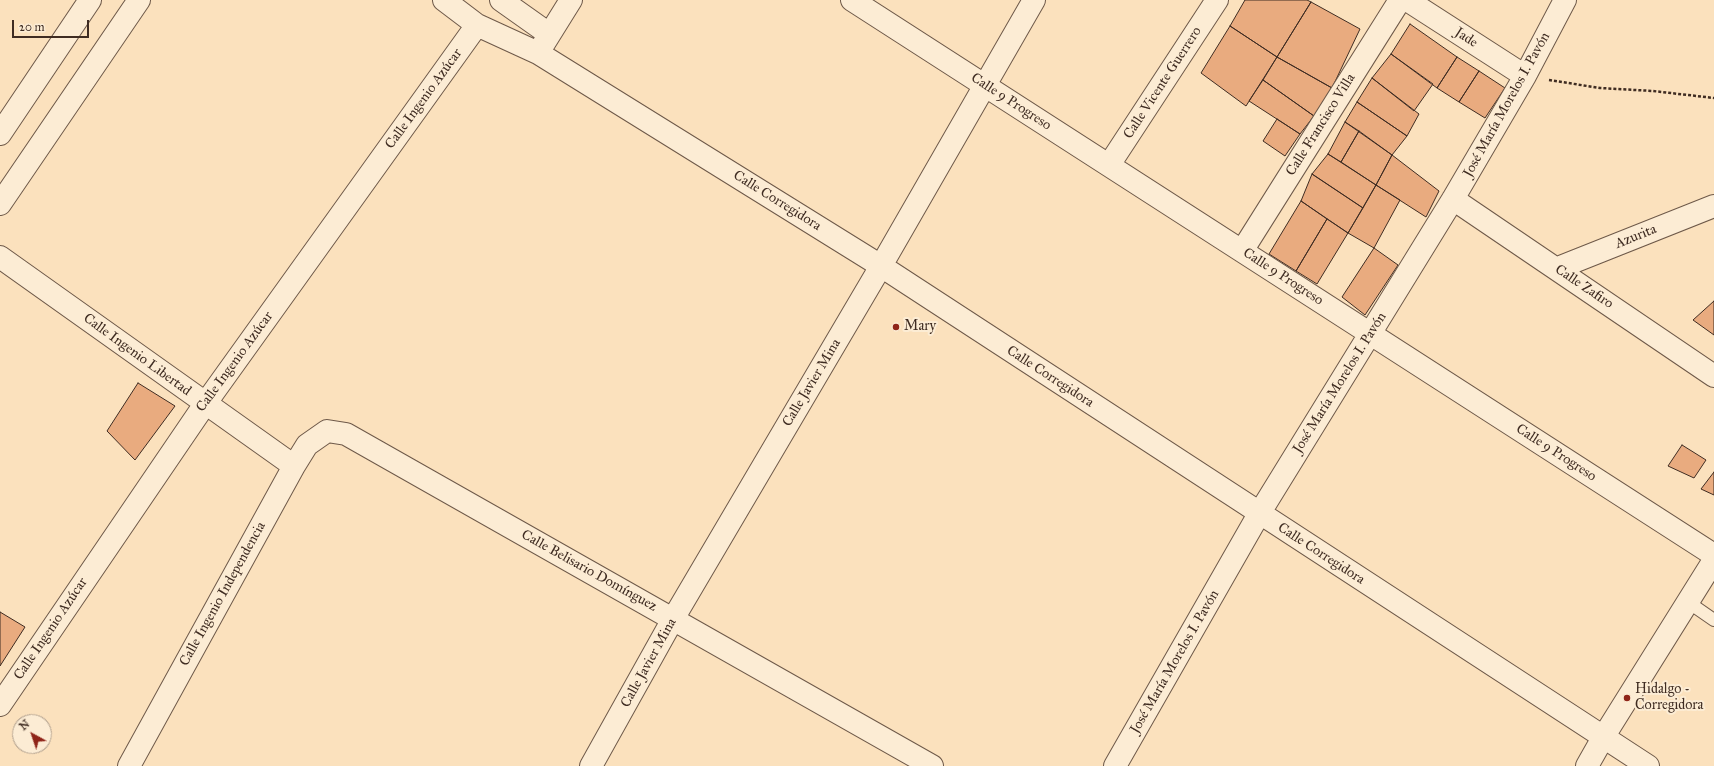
<!DOCTYPE html>
<html>
<head>
<meta charset="utf-8">
<style>
  body { margin:0 }
  #map { position:relative; width:1714px; height:766px; overflow:hidden; background:#fbe1bd; font-family:"IM FELL Great Primer",serif }
  canvas { display:block }
  .north { position:absolute; left:12px; top:714px; width:40px; height:40px; box-sizing:border-box; background:#fcecd4; border:1px solid #b09f8d; border-radius:50%; rotate:320deg; font-size:11px; font-weight:700; line-height:16px; text-align:center; color:#3f2c22 }
  .north::after { content:''; display:block; margin:auto; width:14px; height:18px; background:#8f2418; clip-path:polygon(50% 0,100% 100%,50% 72%,0 100%) }
  .scale { position:absolute; left:12px; top:20px; width:77px; height:18px; box-sizing:border-box; border:2px solid #3f2c22; border-top:0; padding-left:5px; font-size:12px; line-height:14px; white-space:nowrap; color:#3f2c22; -webkit-text-stroke:3px #fcecd4; paint-order:stroke }
</style>
</head>
<body>
<div id="map">
<canvas width="1714" height="766"></canvas>
<div class="north">N</div>
<div class="scale">20 m</div>
</div>
<script>
const context = document.querySelector('canvas').getContext('2d');
context.lineJoin = 'round';
function fillPath(path, color) {
  context.fillStyle = color;
  context.fill(path, 'evenodd');
}
function shape(rows) {
  const path = new Path2D();
  for (const r of rows) {
    path.moveTo(r[0], r[1]);
    for (let i = 2; i < r.length; i += 2) path.lineTo(r[i], r[i + 1]);
  }
  return path;
}
function stroke(path, color, width, dash) {
  context.strokeStyle = color;
  context.lineWidth = width;
  context.lineCap = dash ? 'butt' : 'round';
  context.setLineDash(dash || []);
  context.stroke(path);
}
function write(font, color, halo, rows, align = 'center') {
  context.font = font + ' "IM FELL Great Primer",serif';
  context.lineWidth = 4;
  context.setLineDash([]);
  context.textBaseline = 'middle';
  context.strokeStyle = halo;
  context.fillStyle = color;
  for (const [text, x, y, turn = 0] of rows) {
    context.save();
    context.translate(x, y);
    context.rotate((+turn || 0) * Math.PI / 180);
    context.textAlign = isNaN(turn) ? turn : align;
    if (halo) context.strokeText(text, 0, 0);
    context.fillText(text, 0, 0);
    context.restore();
  }
}
const building = shape([
  [1245,0,1307,0,1311,2,1277,57,1230,26,1245,0],
  [1311,2,1360,29,1332,88,1277,57,1311,2],
  [1410,24,1457,57,1437,88,1391,54,1410,24],
  [1230,26,1277,57,1246,106,1201,73,1230,26],
  [1391,54,1433,84,1414,111,1372,78,1391,54],
  [1277,57,1332,88,1314,116,1263,80,1277,57],
  [1457,57,1479,71,1459,102,1437,88,1457,57],
  [1479,71,1505,88,1485,118,1459,102,1479,71],
  [1372,78,1419,114,1407,136,1357,102,1372,78],
  [1263,80,1314,116,1300,134,1249,101,1263,80],
  [1357,102,1407,136,1392,155,1345,122,1357,102],
  [1277,119,1300,134,1285,156,1263,141,1277,119],
  [1345,122,1359,131,1341,162,1328,154,1345,122],
  [1359,131,1392,155,1376,185,1341,162,1359,131],
  [1328,154,1376,185,1363,208,1312,174,1328,154],
  [1392,155,1439,191,1426,217,1376,185,1392,155],
  [1312,174,1363,208,1348,233,1301,201,1312,174],
  [1376,185,1400,200,1374,248,1348,233,1376,185],
  [1301,201,1327,219,1296,271,1269,254,1301,201],
  [1327,219,1348,233,1317,284,1296,271,1327,219],
  [1374,248,1398,265,1365,315,1342,297,1374,248],
  [1714,301,1714,335,1693,320,1714,301],
  [138,383,175,406,135,460,107,431,138,383],
  [1682,445,1706,460,1694,478,1668,466,1682,445],
  [1714,472,1714,495,1701,489,1714,472],
  [0,612,25,627,0,666,0,612]
]);
fillPath(building, '#e9ab7f');
stroke(building, '#3f2c22', 1);
const service = shape([
  [1688,602,1714,620]
]);
const minor = shape([
  [444,0,477,25,538,53,881,266,1648,766],
  [501,0,549,34],
  [852,0,1714,555],
  [1407,0,1525,76],
  [538,53,571,0],
  [0,134,90,0],
  [1109,165,1217,0],
  [1453,199,1714,376],
  [0,204,139,0],
  [1242,251,1400,0],
  [0,257,294,466],
  [1558,268,1714,206],
  [0,705,205,404,477,25],
  [129,766,294,466,307,445,327,431,346,434,932,766],
  [591,766,673,619,881,266,1034,0],
  [1115,766,1259,514,1453,199,1525,76,1565,0]
]);
const tertiary = shape([
  [1587,766,1604,736,1714,560]
]);
stroke(service, '#6e5949', 14);
stroke(minor, '#6e5949', 24);
stroke(tertiary, '#6e5949', 24);
stroke(shape([
  [1549,80,1600,88,1653,91,1714,98]
]), '#3f2c22', 2.5, [3, 2]);
stroke(service, '#fcecd4', 12);
stroke(minor, '#fcecd4', 22);
stroke(tertiary, '#fcecd4', 22);
for (const [x, y, r, color] of [
  [896,327,4,"#8f2418"],
  [1627,698,4,"#8f2418"]
]) {
  const dot = new Path2D();
  dot.arc(x, y, r, 0, 2 * Math.PI);
  context.fillStyle = color;
  context.fill(dot);
  stroke(dot, '#fcecd4', 1.5);
}
write('14px', '#3f2c22', '#fcecd4', [
  ["Jade",1466,38,33],
  ["Calle Vicente Guerrero",1163,83,-57],
  ["Calle Ingenio Azúcar",424,99,-54],
  ["Calle 9 Progreso",1011,102,33],
  ["José María Morelos I. Pavón",1507,105,-61],
  ["Calle Francisco Villa",1321,125,-58],
  ["Calle Corregidora",777,201,32],
  ["Azurita",1636,237,-22],
  ["Calle 9 Progreso",1283,277,33],
  ["Calle Zafiro",1584,287,34],
  ["Calle Ingenio Libertad",137,355,36],
  ["Calle Ingenio Azúcar",235,362,-54],
  ["Calle Corregidora",1050,377,33],
  ["Calle Javier Mina",812,383,-59],
  ["José María Morelos I. Pavón",1340,383,-58],
  ["Calle 9 Progreso",1556,453,33],
  ["Calle Corregidora",1321,554,33],
  ["Calle Belisario Domínguez",589,571,29],
  ["Calle Ingenio Independencia",223,594,-61],
  ["Calle Ingenio Azúcar",51,629,-56],
  ["José María Morelos I. Pavón",1175,662,-60],
  ["Calle Javier Mina",649,663,-61]
]);
write('14px', '#3f2c22', '#fcecd4', [
  ["Mary",904,327],
  ["Hidalgo -",1635,690],
  ["Corregidora",1635,706]
], 'left');
</script>
</body>
</html>
